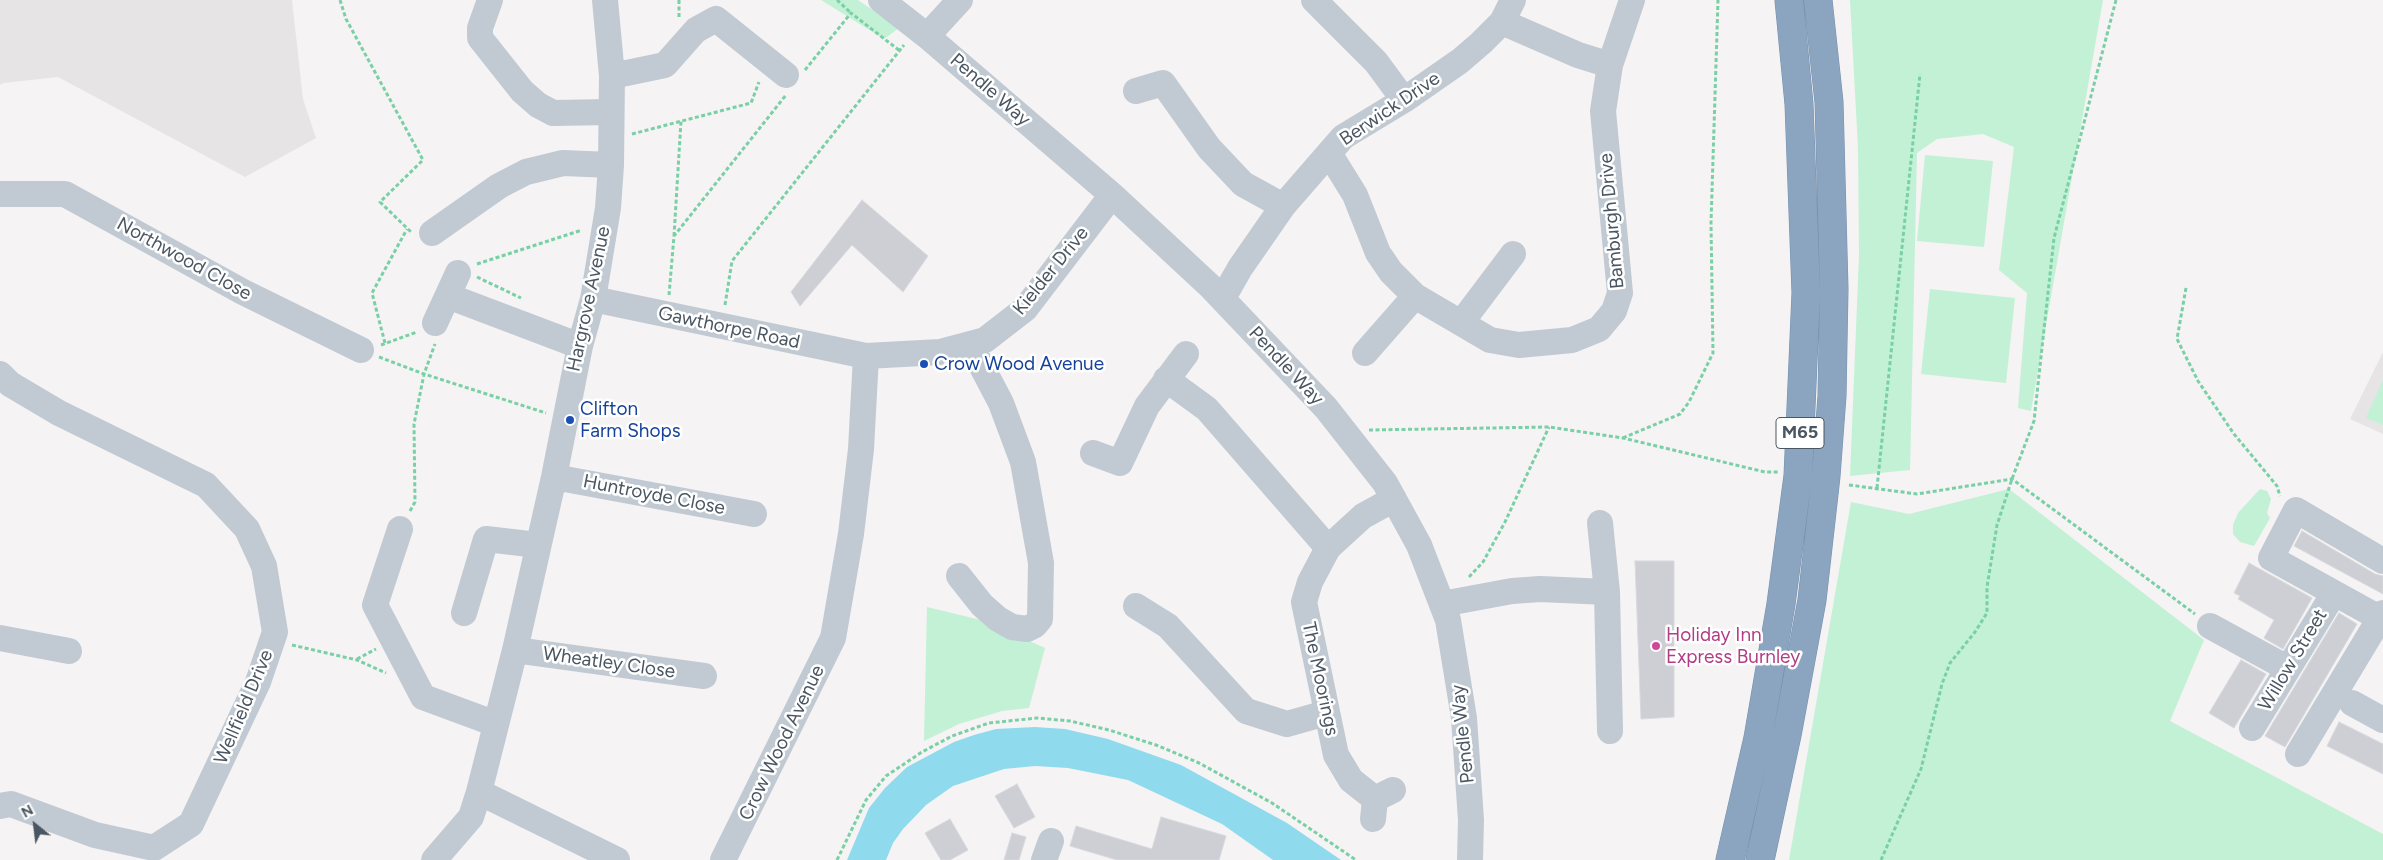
<!DOCTYPE html>
<html>
<head>
<meta charset="utf-8">
<style>
  body { margin:0 }
  #map { position:relative; width:2383px; height:860px; overflow:hidden; background:#f5f3f3; font-family:Figtree,sans-serif }
  canvas { display:block }
  .north { position:absolute; left:10px; top:800px; width:50px; height:50px; -webkit-text-stroke:4px #fff; paint-order:stroke; rotate:331deg; font-size:14px; font-weight:700; line-height:20px; text-align:center; color:#4a5661 }
  .north::after { content:''; display:block; margin:auto; width:18px; height:22px; background:#4a5661; clip-path:polygon(50% 0,100% 100%,50% 72%,0 100%) }
</style>
</head>
<body>
<div id="map">
<canvas width="2383" height="860"></canvas>
<div class="north">N</div>
</div>
<script>
const context = document.querySelector('canvas').getContext('2d');
context.lineJoin = 'round';
function fillPath(path, color) {
  context.fillStyle = color;
  context.fill(path, 'evenodd');
}
function shape(rows) {
  const path = new Path2D();
  for (const r of rows) {
    path.moveTo(r[0], r[1]);
    for (let i = 2; i < r.length; i += 2) path.lineTo(r[i], r[i + 1]);
  }
  return path;
}
function stroke(path, color, width, dash) {
  context.strokeStyle = color;
  context.lineWidth = width;
  context.lineCap = dash ? 'butt' : 'round';
  context.setLineDash(dash || []);
  context.stroke(path);
}
function write(font, color, halo, rows, align = 'center') {
  context.font = font + ' Figtree,sans-serif';
  context.lineWidth = 5;
  context.setLineDash([]);
  context.textBaseline = 'middle';
  context.strokeStyle = halo;
  context.fillStyle = color;
  for (const [text, x, y, turn = 0] of rows) {
    context.save();
    context.translate(x, y);
    context.rotate((+turn || 0) * Math.PI / 180);
    context.textAlign = isNaN(turn) ? turn : align;
    if (halo) context.strokeText(text, 0, 0);
    context.fillText(text, 0, 0);
    context.restore();
  }
}
fillPath(shape([
  [0,0,292,0,303,99,316,138,245,177,58,77,3,83,0,85],
  [2383,352,2383,434,2350,419]
]), '#e6e4e5');
fillPath(shape([
  [821,0,858,0,899,28,884,39],
  [1850,0,2103,0,2031,411,2018,408,2027,293,1999,270,2014,147,1983,134,1937,139,1917,153,1910,470,1850,476,1859,255,1858,148],
  [1925,155,1993,161,1984,247,1917,241],
  [1930,289,2015,298,2006,383,1921,374],
  [2383,380,2383,425,2366,418],
  [2009,489,2204,640,2170,721,2383,834,2383,860,1789,860,1851,502,1909,514],
  [2260,489,2267,491,2271,499,2267,513,2270,518,2254,546,2240,542,2233,534,2233,525,2238,513],
  [927,607,985,621,1045,648,1029,708,1002,711,959,724,924,741]
]), '#c3f1d5');
fillPath(shape([
  [1035,727,1065,729,1108,739,1181,765,1287,823,1341,860,1273,860,1222,824,1128,780,1068,768,1035,766,1004,769,953,786,926,805,903,829,893,843,886,860,847,860,869,808,885,788,907,767,954,742,974,735,996,729]
]), '#90daee');
const building = shape([
  [862,200,928,256,903,292,852,245,800,306,791,292,862,200],
  [2302,531,2375,574,2383,576,2383,594,2294,546,2302,531],
  [1635,561,1674,561,1674,717,1641,719,1635,561],
  [2249,563,2312,598,2283,649,2264,638,2274,620,2238,599,2240,596,2234,593,2249,563],
  [2339,613,2357,624,2285,747,2265,736,2339,613],
  [2241,660,2266,674,2234,728,2209,713,2241,660],
  [2339,722,2383,744,2383,774,2327,746,2339,722],
  [1017,784,1035,817,1014,828,995,796,1017,784],
  [1161,817,1226,836,1219,860,1117,860,1070,846,1076,826,1152,849,1161,817],
  [950,819,968,850,950,860,941,860,925,833,950,819],
  [1012,833,1026,837,1019,860,1004,860,1012,833]
]);
fillPath(building, '#cdcfd5');
stroke(building, '#d7d9de', 1);
const highway = shape([
  [1730,860,1758,738,1781,604,1798,476,1806,293,1799,104,1789,0],
  [1760,860,1787,735,1812,600,1826,476,1832,396,1834,289,1829,102,1818,0]
]);
stroke(highway, '#7690ad', 29);
stroke(shape([
  [340,0,346,19,423,160,380,202,411,232],
  [679,0,679,17],
  [837,0,851,13],
  [805,70,851,13,900,51],
  [632,134,751,103,759,82],
  [674,236,681,121],
  [477,264,582,230],
  [477,277,521,298],
  [2186,288,2177,339,2198,381,2234,434,2277,486,2280,496],
  [669,295,674,236,786,95],
  [725,305,732,261,904,45],
  [385,343,372,293,407,229],
  [381,345,417,332],
  [379,357,424,374,546,413],
  [1369,430,1549,427,1623,438,1765,472,1778,472],
  [1623,438,1680,414,1689,402,1713,353,1711,223,1718,0],
  [1849,485,1917,494,2012,479,2195,614],
  [1877,488,1920,74],
  [410,511,415,502,414,424,424,374,435,344],
  [1469,577,1483,562,1505,522,1549,427],
  [292,645,357,660,386,673],
  [357,659,376,649],
  [837,860,866,800,886,776,922,752,952,736,989,723,1037,718,1070,721,1109,730,1156,745,1199,763,1272,803,1356,860],
  [1881,860,1921,769,1942,684,1950,663,1975,632,1987,613,1987,587,1997,525,2012,479,2034,421,2054,238,2116,0]
]), '#7ad0a6', 3, [4, 2.5]);
stroke(shape([
  [490,0,480,28,480,38,522,91,538,105,553,113,611,112],
  [881,0,927,36,1112,195,1211,287,1326,408,1385,483,1419,545,1448,620,1464,718,1471,820,1470,860],
  [1314,0,1376,62,1404,100],
  [927,36,960,0],
  [1610,65,1632,0],
  [612,76,665,65,696,30,716,19,786,75],
  [1136,91,1163,83,1209,148,1243,184,1283,206],
  [1329,153,1355,195,1378,253,1391,272,1415,296,1490,340,1519,345,1572,340,1599,329,1614,311,1620,293,1603,111,1610,65,1578,55,1502,22],
  [0,194,65,194,243,292,361,350],
  [432,233,499,186,526,172,563,163,611,165],
  [448,296,580,346],
  [1223,298,1240,268,1283,206,1343,137,1404,100,1460,61,1481,43,1502,22,1513,0],
  [593,299,866,356,940,352,985,340,1025,309,1112,195],
  [435,323,458,273],
  [1461,323,1513,254],
  [1365,353,1415,296],
  [0,374,10,384,59,413,206,485,247,529,264,566,275,632,258,682,191,824,154,848,95,835,11,804,0,806],
  [1166,379,1207,409,1328,548],
  [1093,453,1120,463,1147,406,1186,354],
  [554,477,754,514],
  [400,529,375,605,423,697,496,724],
  [2383,561,2296,510,2271,558,2383,620],
  [959,576,982,605,998,619,1012,627,1027,629,1035,625,1040,619,1041,563,1023,462,1001,403,970,344],
  [1607,592,1610,731],
  [1442,604,1512,591,1540,589,1607,592,1600,523],
  [1136,606,1168,626,1246,711,1287,724,1326,713],
  [464,613,486,539,538,545],
  [2210,626,2287,668],
  [0,638,69,651],
  [515,650,704,676],
  [2352,703,2383,720],
  [2252,728,2334,593],
  [2298,754,2383,613],
  [479,792,617,860],
  [1375,799,1351,780,1336,755,1304,602,1310,582,1328,548,1363,516,1394,499],
  [1373,819,1375,799,1393,790],
  [434,860,471,817,479,792,515,650,554,477,580,346,593,299,608,208,611,165,612,76,605,0],
  [723,860,833,638,851,534,861,449,866,356],
  [1044,860,1051,841]
]), '#c1cad2', 26);
stroke(highway, '#8ba5c1', 28);
for (const [x, y, r, color] of [
  [924,364,5,"#1a4fb4"],
  [570,420,5,"#1a4fb4"],
  [1656,646,5,"#d1479c"]
]) {
  const dot = new Path2D();
  dot.arc(x, y, r, 0, 2 * Math.PI);
  context.fillStyle = color;
  context.fill(dot);
  stroke(dot, '#fff', 2);
}
for (const [x, y, w] of [
  [1800,433,48]
]) {
  const box = new Path2D();
  box.roundRect(x - w / 2, y - 15.5, w, 31, 4);
  context.fillStyle = '#fff';
  context.fill(box);
  stroke(box, '#4a5661', 1);
}
write('bold 18px', '#4a5661', null, [
  ["M65",1800,433]
]);
write('19px', '#4a5661', '#fff', [
  ["Pendle Way",990,90,41],
  ["Berwick Drive",1390,109,-34],
  ["Bamburgh Drive",1612,221,-95],
  ["Northwood Close",184,259,29],
  ["Kielder Drive",1051,271,-51],
  ["Hargrove Avenue",589,299,-78],
  ["Gawthorpe Road",729,328,12],
  ["Pendle Way",1286,366,47],
  ["Huntroyde Close",654,495,11],
  ["Willow Street",2293,660,-59],
  ["Wheatley Close",609,663,8],
  ["The Moorings",1320,679,78],
  ["Wellfield Drive",244,707,-67],
  ["Pendle Way",1463,734,-96],
  ["Crow Wood Avenue",782,743,-64]
]);
write('19px', '#164399', '#fff', [
  ["Crow Wood Avenue",934,364],
  ["Clifton",580,409],
  ["Farm Shops",580,431]
], 'left');
write('19px', '#b23c85', '#fff', [
  ["Holiday Inn",1666,635],
  ["Express Burnley",1666,657]
], 'left');
</script>
</body>
</html>
